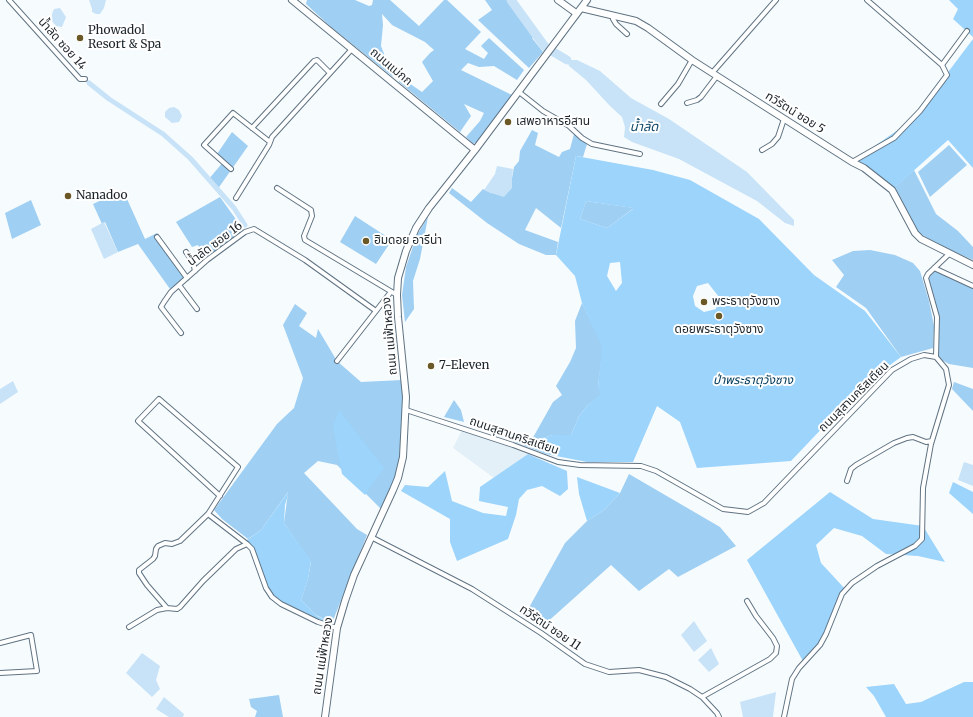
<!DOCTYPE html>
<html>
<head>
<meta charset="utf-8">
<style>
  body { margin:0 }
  canvas { display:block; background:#f6fbfe }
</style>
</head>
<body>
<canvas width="973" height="717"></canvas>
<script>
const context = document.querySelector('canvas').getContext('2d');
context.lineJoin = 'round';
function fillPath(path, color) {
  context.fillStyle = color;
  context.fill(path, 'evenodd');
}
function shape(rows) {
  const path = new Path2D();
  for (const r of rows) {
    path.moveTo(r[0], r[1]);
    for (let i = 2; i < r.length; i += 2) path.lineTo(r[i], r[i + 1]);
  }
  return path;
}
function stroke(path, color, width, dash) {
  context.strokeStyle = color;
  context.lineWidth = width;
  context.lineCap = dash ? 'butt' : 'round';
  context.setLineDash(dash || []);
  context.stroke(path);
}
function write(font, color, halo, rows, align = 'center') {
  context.font = font + ' Merriweather,"Noto Sans Thai",serif';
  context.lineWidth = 4;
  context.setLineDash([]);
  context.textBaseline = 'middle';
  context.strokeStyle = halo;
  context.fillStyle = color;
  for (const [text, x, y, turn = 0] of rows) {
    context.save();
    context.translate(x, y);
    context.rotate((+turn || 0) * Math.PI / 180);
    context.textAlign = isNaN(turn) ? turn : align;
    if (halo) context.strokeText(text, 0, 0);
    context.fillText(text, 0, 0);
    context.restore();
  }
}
fillPath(shape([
  [462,430,511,446,528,454,494,478,453,448]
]), '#e4f0f8');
fillPath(shape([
  [307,0,355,0,369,6,372,5,373,0,390,0,419,26,444,0,447,0,481,32,465,49,484,59,488,53,481,46,489,38,524,70,517,80,494,66,479,67,468,63,461,70,512,95,479,141,473,144,466,137,480,121,484,113,464,104,471,116,460,132,399,82,400,79,406,81,422,92,433,81,422,62,430,53,434,50,425,42,392,25,382,14,383,25,381,46,393,77,331,27,306,4],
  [485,0,516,0,520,9,539,34,532,38,543,52,529,68,478,20,492,10],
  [532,130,538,133,535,145,559,157,562,152,570,149,574,134,585,141,587,144,583,157,576,156,561,228,536,208,525,230,558,242,556,255,546,255,519,244,487,223,449,193,452,188,471,202,483,189,491,193,512,188,512,178,514,167,519,161,520,151],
  [232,132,248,146,217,190,208,180,224,161,217,154],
  [949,145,967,165,930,197,918,172],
  [914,170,936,214,958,231,973,247,973,260,930,241,915,229,894,188],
  [123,190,145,239,157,233,168,254,186,277,170,289,138,244,118,252,105,222,102,224,93,204],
  [220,197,245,232,207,260,198,245,192,247,176,222],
  [31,200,41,225,12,239,5,213],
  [586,201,634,208,607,228,580,219],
  [355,216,392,240,376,264,340,242],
  [428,217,420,259,413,281,414,309,405,322,402,295,406,267,417,235],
  [870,250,895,255,913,263,920,271,929,301,934,326,933,348,901,357,866,308,836,287,844,275,832,260,853,251],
  [934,268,973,287,973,368,949,364,936,357,937,317,926,278],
  [582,303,603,347,598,386,602,394,587,406,579,416,571,435,553,435,531,441,553,402,562,395,556,386,570,362,576,348,575,321],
  [295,304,307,313,299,326,316,338,318,329,337,361,361,382,402,380,403,430,399,466,383,511,337,465,318,461,304,473,357,529,367,535,332,623,316,615,301,600,308,579,311,562,284,523,288,492,261,530,248,539,222,519,214,510,277,424,294,408,303,378,283,325],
  [954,382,973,389,973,411,952,389],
  [454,400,461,410,464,422,444,417],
  [629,474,720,527,736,546,678,577,669,569,639,591,611,565,544,625,526,613,565,543,587,521,604,510,620,493],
  [279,695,283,717,255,717,257,711,251,707,249,699]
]), '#9fcff3');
fillPath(shape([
  [949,0,973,0,973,37,953,19,958,9],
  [973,39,973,168,948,140,892,190,852,162,912,120],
  [576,156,653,170,690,180,759,219,814,275,865,311,901,357,864,384,791,461,697,468,680,422,657,406,633,462,587,462,546,454,512,441,518,439,531,441,553,435,571,435,579,416,587,406,601,394,598,386,602,347,582,303,575,276,556,255],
  [586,201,633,208,633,209,607,228,580,219],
  [620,262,622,283,616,291,607,276,610,263],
  [708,283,719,297,716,309,704,312,695,306,693,296,697,286],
  [339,410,384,468,365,495,342,474,333,427],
  [528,454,567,471,568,489,560,496,542,486,527,490,519,499,516,515,508,539,457,561,450,542,450,519,401,491,405,485,428,487,445,471,452,501,483,513,506,516,508,507,479,501,480,487],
  [577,477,620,493,604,510,587,521,579,494],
  [953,482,973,492,973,514,949,493],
  [289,491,285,505,284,523,311,561,308,579,301,600,317,616,332,623,318,622,281,604,266,588,252,549,247,544,247,540,261,530],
  [830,492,873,519,923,526,945,562,918,556,886,554,862,536,834,528,816,545,821,563,846,590,820,645,804,663,747,560],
  [964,682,973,682,973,717,886,717,874,696,866,687,894,684,906,704,921,702]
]), '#9cd4fc');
fillPath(shape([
  [89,0,106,0,104,8,100,14,96,14,92,12,92,9],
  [60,8,66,17,62,27,56,26,52,21,52,14,54,9],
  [567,60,577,60,600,71,631,98,669,119,747,172,794,220,794,226,785,223,757,201,679,159,632,142,624,137,625,127,622,117,610,106,586,80,569,66],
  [174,107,179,110,182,116,179,122,172,123,165,117,165,112,169,108],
  [497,166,513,169,512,178,512,188,504,197,491,193,484,190,495,174],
  [104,222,118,252,104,259,91,229],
  [13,381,18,392,0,404,0,389],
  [964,462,973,465,973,486,958,480],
  [694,621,707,641,694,652,681,635],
  [711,648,719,664,709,672,698,660],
  [142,653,160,666,156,680,160,689,152,697,126,673],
  [776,692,773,717,743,717,740,702],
  [164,697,184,714,183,717,169,717,156,709]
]), '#c8e3f7');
stroke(shape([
  [89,83,109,99,163,134,190,158,234,208,245,225]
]), '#c8e3f7', 5);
stroke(shape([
  [511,0,545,47,567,60]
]), '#c8e3f7', 9);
const street = shape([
  [9,0,80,79,85,79],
  [613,15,613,19,616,24,627,34],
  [942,65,967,31],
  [712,73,776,0],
  [519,92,543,111,569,126,582,138,592,144,640,154],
  [687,103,697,100,701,97,717,76],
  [661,104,678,84,692,60],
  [252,128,314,61,317,60,330,73],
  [762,150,772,144,778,137,784,119],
  [852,162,894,138,920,111,947,75,942,65,867,0],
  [231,169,204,145,233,113,270,142],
  [277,188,311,210,312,216,304,236,305,240,397,295],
  [236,198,269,145,272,137,352,49],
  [157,237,187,278],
  [186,252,193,262,195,271],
  [934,268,973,286],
  [179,285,197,309],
  [181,333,161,307,164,302,171,292,207,260,245,232,254,229,305,260,376,311],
  [936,357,937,317,926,278,928,274,949,254],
  [337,361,390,293],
  [406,410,513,445,558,462,580,465,641,466,656,471,723,509,748,512,764,503,892,370,911,359,924,355,936,357,946,369,949,385,931,444,923,488,922,539,915,546,877,566,852,583,842,594,826,634,820,645,799,668,792,679,784,717],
  [847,481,851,469,856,465,894,443,907,438,913,437,926,442,932,441],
  [220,496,138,421,159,399,238,467,208,514,180,541,172,544,165,543,158,546,156,549,155,556,153,559,139,570,139,573,147,585,167,608,177,609,180,607,203,581,236,549,247,544,252,549,266,588,272,597,281,604,318,622,337,628],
  [208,514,247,544],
  [371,537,472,589,541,633,585,664,609,672,639,670,666,677,690,689,702,697,717,713,719,717],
  [129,627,157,610,167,608],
  [0,643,31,635,37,671,0,673],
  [702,697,770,659,776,653,777,646,773,638,756,616,747,601]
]);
const secondary = shape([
  [292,0,475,150],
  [558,0,576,13],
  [581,8,636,21,648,28,692,60,717,76,852,162,864,168,892,190,915,233,921,239,973,265],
  [325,717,337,628,345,601,354,575,393,490,398,478,403,457,406,397,398,317,397,295,398,278,406,251,416,228,429,208,475,150,587,0]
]);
stroke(street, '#607382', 6);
stroke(secondary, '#607382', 8);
stroke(street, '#fff', 4);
stroke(secondary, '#fff', 6);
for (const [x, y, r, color] of [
  [80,38,4,"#6a5826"],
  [508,122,4,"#6a5826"],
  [68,196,4,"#6a5826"],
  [366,241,4,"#6a5826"],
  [704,302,4,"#6a5826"],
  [719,316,4,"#6a5826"],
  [431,366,4,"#6a5826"]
]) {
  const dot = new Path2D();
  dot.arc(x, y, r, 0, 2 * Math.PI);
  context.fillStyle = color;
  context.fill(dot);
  stroke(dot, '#fff', 1.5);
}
write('12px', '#1c242a', '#fff', [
  ["Phowadol",88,31],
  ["Resort & Spa",88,45],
  ["เสพอาหารอีสาน",516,122],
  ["Nanadoo",76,196],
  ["ฮิมดอย อารีน่า",374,241],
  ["พระธาตุวังซาง",712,302],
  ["ดอยพระธาตุวังซาง",719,330,"center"],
  ["7-Eleven",439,366]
], 'left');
write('12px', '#1c242a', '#fff', [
  ["น้ำลัด ซอย 14",62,44,48],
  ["ถนนแม่กก",391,67,40],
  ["ทวีรัตน์ ซอย 5",795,113,32],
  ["น้ำลัด ซอย 16",215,244,-37],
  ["ถนน แม่ฟ้าหลวง",390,336,-95],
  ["ถนนสุสานคริสเตียน",854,397,-45],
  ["ถนนสุสานคริสเตียน",514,436,19],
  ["ทวีรัตน์ ซอย 11",550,628,34],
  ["ถนน แม่ฟ้าหลวง",323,656,-81]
]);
write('italic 12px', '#003959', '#fff', [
  ["ป่าพระธาตุวังซาง",753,381]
]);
write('italic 13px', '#124869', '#fff', [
  ["น้ำลัด",644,127]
]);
</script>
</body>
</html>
